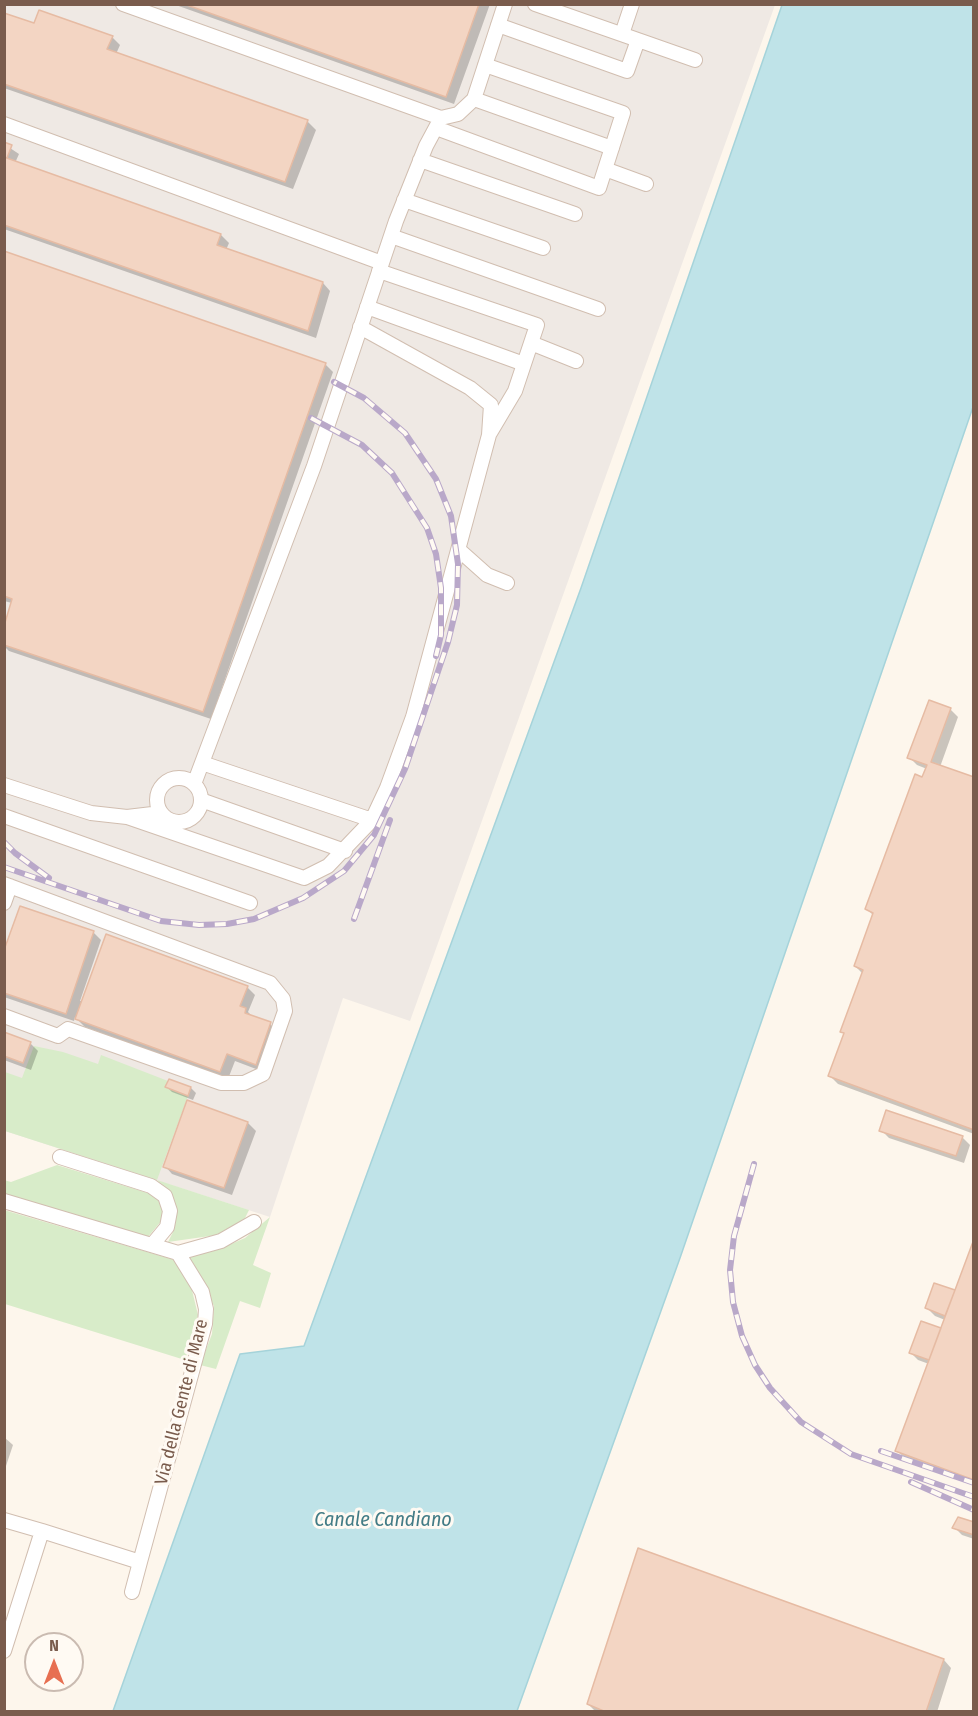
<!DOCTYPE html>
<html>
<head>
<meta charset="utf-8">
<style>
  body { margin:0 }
  #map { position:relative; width:978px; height:1716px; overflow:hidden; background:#fdf6ec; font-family:"Fira Sans Condensed",sans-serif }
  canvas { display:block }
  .frame { position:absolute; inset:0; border:6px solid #7a5c4d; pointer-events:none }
  .north { position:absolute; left:24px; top:1632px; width:60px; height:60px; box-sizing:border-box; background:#fffaf3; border:2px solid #cabbb1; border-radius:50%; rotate:0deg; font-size:16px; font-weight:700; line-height:24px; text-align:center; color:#7a5c4d }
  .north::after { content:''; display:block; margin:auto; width:21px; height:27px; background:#e76f51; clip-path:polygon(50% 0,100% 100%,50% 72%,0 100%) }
</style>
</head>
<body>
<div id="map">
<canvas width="978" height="1716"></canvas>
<div class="frame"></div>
<div class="north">N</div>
</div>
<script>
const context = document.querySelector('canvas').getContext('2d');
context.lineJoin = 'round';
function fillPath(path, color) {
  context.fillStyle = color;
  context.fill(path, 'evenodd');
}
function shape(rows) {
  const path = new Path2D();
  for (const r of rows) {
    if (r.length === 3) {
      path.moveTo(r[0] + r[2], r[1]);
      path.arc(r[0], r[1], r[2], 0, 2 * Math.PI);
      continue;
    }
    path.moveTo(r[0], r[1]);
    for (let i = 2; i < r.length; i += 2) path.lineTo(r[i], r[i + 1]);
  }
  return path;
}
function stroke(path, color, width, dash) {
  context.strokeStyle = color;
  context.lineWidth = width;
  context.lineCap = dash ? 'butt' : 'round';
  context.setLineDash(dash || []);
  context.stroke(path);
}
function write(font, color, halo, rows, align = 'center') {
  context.font = font + ' "Fira Sans Condensed",sans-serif';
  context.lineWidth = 6;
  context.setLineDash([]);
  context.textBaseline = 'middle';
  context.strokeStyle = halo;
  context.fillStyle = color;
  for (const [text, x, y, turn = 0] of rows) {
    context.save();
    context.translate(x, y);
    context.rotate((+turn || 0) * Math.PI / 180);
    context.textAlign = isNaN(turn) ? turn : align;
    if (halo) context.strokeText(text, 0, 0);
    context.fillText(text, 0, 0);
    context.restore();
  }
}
fillPath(shape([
  [5,5,775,5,410,1021,343,998,270,1217,5,1131]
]), '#efe9e4');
fillPath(shape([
  [34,1046,63,1052,98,1064,101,1055,168,1081,166,1088,188,1096,157,1180,249,1210,245,1218,224,1234,168,1242,173,1232,174,1211,170,1195,157,1180,5,1131,5,1072,22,1078],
  [57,1165,151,1194,161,1203,163,1219,147,1238,5,1194,4,1180,11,1182],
  [4,1210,178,1261,190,1282,198,1315,185,1360,5,1304],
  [270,1217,253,1265,271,1273,260,1308,240,1301,216,1369,200,1365,212,1334,214,1306,188,1255,222,1248,245,1238]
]), '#d8ecc9');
const water = shape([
  [782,5,973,5,973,407,680,1258,517,1711,113,1711,240,1354,304,1346,581,588,782,5]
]);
fillPath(water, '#bfe3e8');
stroke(water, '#a5d3da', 1.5);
fillPath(shape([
  [173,4,490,4,454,104],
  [4,15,35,25,112,37,120,45,116,54,308,122,316,130,293,189,4,88],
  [4,144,19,154,15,163,221,235,229,243,226,250,323,283,330,291,316,338,4,229],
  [4,253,325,364,333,372,211,719,9,651,4,646,4,632,12,603,4,601],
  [950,709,958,717,940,767,974,778,974,1134,838,1084,830,1076,863,974,855,966,874,916,867,909,927,769,917,765,909,757],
  [93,932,101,940,80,1001,247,987,255,995,248,1012,253,1017,270,1024,278,1032,264,1072,235,1061,228,1079,85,1027,75,1017,74,1021,4,997,4,955],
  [4,1034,30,1043,38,1051,31,1070,4,1060],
  [170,1080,191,1088,196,1093,193,1100,172,1092,167,1087],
  [248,1123,256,1131,232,1195,172,1174,165,1166],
  [881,1130,962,1137,970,1145,964,1163,889,1138],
  [974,1244,974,1484,905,1458,897,1451,929,1364,918,1360,910,1352,942,1330,945,1320,935,1316,927,1308,935,1285,956,1292],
  [4,1437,13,1445,4,1472],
  [974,1524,974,1539,962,1535,954,1527],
  [944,1660,951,1668,937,1712,596,1712,588,1704]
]), '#0003');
const building = shape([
  [184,4,479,4,446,97,184,4],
  [39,10,113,36,107,49,308,120,285,182,4,84,4,13,34,23,39,10],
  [4,142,12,145,7,158,4,157,4,142],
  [4,157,221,234,217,245,323,282,308,331,4,225,4,157],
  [4,251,326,363,203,712,4,645,4,626,12,599,4,596,4,251],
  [929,700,951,708,931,762,974,777,974,1130,828,1076,844,1033,840,1032,863,970,854,966,873,913,865,909,915,774,922,777,927,765,907,758,929,700],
  [20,906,94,931,66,1014,4,993,4,950,20,906],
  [106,934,248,986,240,1006,246,1008,245,1013,271,1022,256,1065,227,1054,220,1072,75,1019,106,934],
  [4,1032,31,1042,23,1063,4,1056,4,1032],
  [169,1079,191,1087,188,1096,165,1087,169,1079],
  [187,1100,248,1122,224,1188,163,1167,187,1100],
  [886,1110,963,1136,956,1156,879,1131,886,1110],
  [974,1239,974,1480,895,1451,974,1239],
  [934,1283,955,1290,945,1316,925,1308,934,1283],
  [921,1321,941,1328,929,1360,909,1353,921,1321],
  [958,1517,974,1522,974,1535,952,1528,958,1517],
  [638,1548,944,1659,926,1712,606,1712,587,1704,638,1548]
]);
fillPath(building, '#f3d5c3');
stroke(building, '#e6bba3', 1.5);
const minor = shape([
  [123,4,441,118,458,114,474,99,505,4],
  [498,25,627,71,638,40,535,4],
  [622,34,632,4],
  [638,40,695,60],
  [474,99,612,148],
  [4,124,382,263],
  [436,128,599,188,623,113,485,65],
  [420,160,575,214],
  [605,169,646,184],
  [404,200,543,248],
  [391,236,598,309],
  [379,271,537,325,515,391,490,433],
  [367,307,524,364],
  [531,343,576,361],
  [459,550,487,575,507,583],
  [202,763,372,820],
  [179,800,22],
  [194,784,314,466,396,221,426,146,441,118],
  [4,785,91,813,127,817,161,813],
  [201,800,345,851],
  [4,816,250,903],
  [127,817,304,878,328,866,372,820,387,788,413,717,489,435,491,405,470,388,360,327],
  [4,884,270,983,283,999,285,1011,263,1074,244,1083,221,1083,68,1029,58,1036,4,1016],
  [4,903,10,886],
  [60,1157,151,1186,165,1196,170,1211,167,1227,152,1245],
  [4,1201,178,1253,202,1292,206,1309,205,1324,140,1562,42,1531],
  [178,1253,221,1241,254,1222],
  [4,1520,42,1531,4,1651],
  [132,1592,140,1562]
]);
stroke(minor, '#d1beb0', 16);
stroke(minor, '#fff', 14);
const rail = shape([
  [311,418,362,445,392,473,427,528,436,554,441,588,441,635,436,656],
  [4,842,15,853,49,878],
  [4,867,161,921,199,925,227,924,254,919,303,898,344,871,374,835,405,769,448,642,457,605,458,564,451,516,436,479,405,433,364,398,334,382],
  [354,919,390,820],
  [754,1164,734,1236,730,1270,733,1302,742,1336,755,1365,770,1388,801,1422,851,1454,974,1497],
  [881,1451,974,1483],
  [911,1482,974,1510]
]);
stroke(rail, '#b9a8c9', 6);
stroke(rail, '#fffaf3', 4, [11]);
write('18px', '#7a5c4d', '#fffaf3', [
  ["Via della Gente di Mare",182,1402,-76]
]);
write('italic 20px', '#437c86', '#fffaf3', [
  ["Canale Candiano",383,1520]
]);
</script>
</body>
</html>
